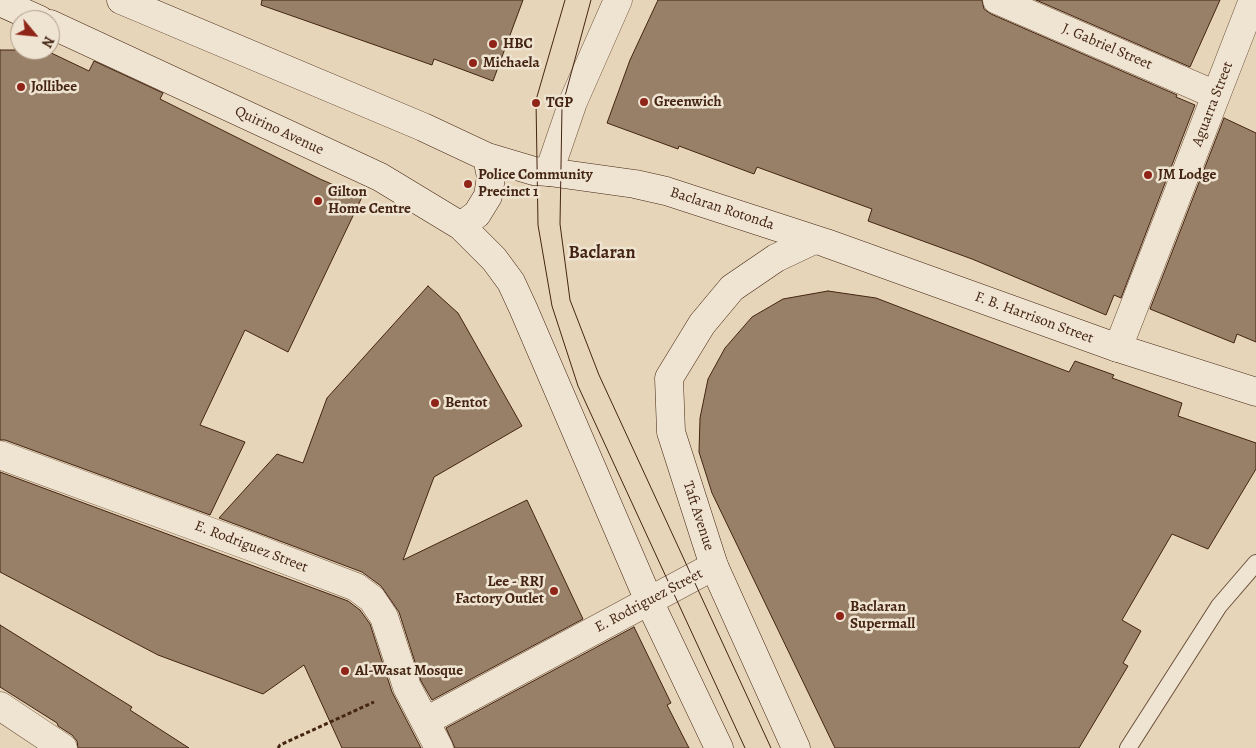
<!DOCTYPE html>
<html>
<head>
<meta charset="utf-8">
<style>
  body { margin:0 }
  #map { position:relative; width:1256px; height:748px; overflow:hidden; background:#e6d5b8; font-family:Alegreya,serif }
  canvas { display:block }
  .north { position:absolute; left:10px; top:10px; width:50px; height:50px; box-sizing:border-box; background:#efe4d1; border:1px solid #ab9785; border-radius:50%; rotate:118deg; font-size:14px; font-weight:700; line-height:20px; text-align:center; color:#442412 }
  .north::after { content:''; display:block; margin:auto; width:18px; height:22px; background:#8f2418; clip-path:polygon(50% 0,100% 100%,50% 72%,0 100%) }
</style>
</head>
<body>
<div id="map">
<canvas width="1256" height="748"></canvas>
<div class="north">N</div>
</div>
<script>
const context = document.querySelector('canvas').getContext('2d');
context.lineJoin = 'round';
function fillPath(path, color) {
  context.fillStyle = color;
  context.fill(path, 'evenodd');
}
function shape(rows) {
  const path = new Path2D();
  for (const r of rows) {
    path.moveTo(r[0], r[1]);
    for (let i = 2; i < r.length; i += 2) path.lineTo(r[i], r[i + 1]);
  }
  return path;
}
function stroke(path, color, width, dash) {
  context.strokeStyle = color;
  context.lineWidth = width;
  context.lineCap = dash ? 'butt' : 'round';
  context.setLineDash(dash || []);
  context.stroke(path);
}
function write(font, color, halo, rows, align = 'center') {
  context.font = font + ' Alegreya,serif';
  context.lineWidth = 5;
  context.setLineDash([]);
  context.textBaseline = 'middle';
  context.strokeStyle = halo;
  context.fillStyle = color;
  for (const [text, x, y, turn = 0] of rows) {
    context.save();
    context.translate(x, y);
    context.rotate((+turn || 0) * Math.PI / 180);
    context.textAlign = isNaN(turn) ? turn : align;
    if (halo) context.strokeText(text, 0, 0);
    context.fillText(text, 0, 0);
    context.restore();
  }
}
const building = shape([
  [262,0,523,0,493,81,434,59,432,65,261,5,262,0],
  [658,0,982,0,984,9,991,14,1177,95,1176,97,1195,105,1121,298,1114,295,1106,315,972,259,868,221,872,209,757,167,754,174,679,146,678,149,607,123,630,60,658,0],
  [1036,0,1220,0,1190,67,1036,0],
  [0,50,45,50,89,71,94,61,163,93,160,99,320,179,362,197,288,352,245,330,200,425,245,442,210,515,5,440,0,440,0,50],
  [1224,118,1256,133,1256,342,1237,334,1234,343,1150,309,1224,118],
  [428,286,458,313,522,426,434,477,403,560,527,500,583,619,432,700,421,681,399,612,381,586,362,572,219,518,277,454,303,463,327,398,428,286],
  [828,291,876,298,1069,372,1075,361,1114,375,1112,378,1182,403,1178,416,1256,443,1256,469,1208,549,1172,534,1122,620,1141,631,1123,663,1128,666,1079,748,835,748,712,493,699,452,700,418,708,379,725,348,752,317,783,299,828,291],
  [0,472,348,601,360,610,370,624,392,692,421,748,342,748,304,665,263,694,158,655,0,572,0,472],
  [0,625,132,707,130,710,189,748,78,748,77,741,72,735,58,726,57,723,0,687,0,625],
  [634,627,671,703,667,705,689,748,455,748,446,728,634,627]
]);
fillPath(building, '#988068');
stroke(building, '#442412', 1);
const lane = shape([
  [1128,748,1219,606,1256,563]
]);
const street = shape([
  [997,0,1216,95],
  [549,172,573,102,618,0],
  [1118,348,1253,0],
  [0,455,249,546,356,587,372,599,384,617,407,687,439,748],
  [0,706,63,748],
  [426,721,714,566]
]);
const secondary = shape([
  [121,0,423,127,487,157,534,171,549,172,635,184,666,191,826,243,1118,348,1256,392],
  [0,2,40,20],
  [50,24,380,177,461,226,494,259,511,282,523,308,649,601,719,748],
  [461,226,477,214,488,196,491,177,487,157],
  [796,748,714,566,671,432,669,378,702,324,732,288,776,258,814,240]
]);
stroke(lane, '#6c503c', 18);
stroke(street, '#6c503c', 29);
stroke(secondary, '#442412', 29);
stroke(shape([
  [278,748,280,745,374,702]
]), '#442412', 3, [4, 2.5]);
stroke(lane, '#efe4d1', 16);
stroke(street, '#efe4d1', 28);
stroke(secondary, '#efe4d1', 28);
stroke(shape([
  [565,0,536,100,538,225,552,306,578,386,745,748],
  [591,0,562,107,560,224,570,300,599,375,771,748]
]), '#442412', 1);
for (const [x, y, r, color] of [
  [493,44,5,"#8f2418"],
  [473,63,5,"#8f2418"],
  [21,87,5,"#8f2418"],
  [644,102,5,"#8f2418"],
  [536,103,5,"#8f2418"],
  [1148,175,5,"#8f2418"],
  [468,184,5,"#8f2418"],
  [318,201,5,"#8f2418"],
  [435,403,5,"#8f2418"],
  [554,591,5,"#8f2418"],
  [840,616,5,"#8f2418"],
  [345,671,5,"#8f2418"]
]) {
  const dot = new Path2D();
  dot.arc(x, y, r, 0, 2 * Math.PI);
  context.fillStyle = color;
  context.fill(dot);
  stroke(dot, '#efe4d1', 2);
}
write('bold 15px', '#442412', '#efe4d1', [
  ["HBC",503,44],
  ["Michaela",483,63],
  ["Jollibee",31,87],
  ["Greenwich",654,102],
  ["TGP",546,103],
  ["Police Community",478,175],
  ["Precinct 1",478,192],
  ["JM Lodge",1158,175],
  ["Gilton",328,192],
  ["Home Centre",328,209],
  ["Bentot",445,403],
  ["Lee - RRJ",544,582,"right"],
  ["Factory Outlet",544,599,"right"],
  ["Baclaran",850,607],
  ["Supermall",850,624],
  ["Al-Wasat Mosque",355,671]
], 'left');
write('15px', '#442412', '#efe4d1', [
  ["J. Gabriel Street",1107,47,23],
  ["Aguarra Street",1213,104,-69],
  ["Quirino Avenue",279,131,25],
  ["Baclaran Rotonda",722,209,18],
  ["F. B. Harrison Street",1034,318,20],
  ["Taft Avenue",698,516,72],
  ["E. Rodriguez Street",251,547,21],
  ["E. Rodriguez Street",649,601,-28]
]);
write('bold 18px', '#442412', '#efe4d1', [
  ["Baclaran",602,254]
]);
</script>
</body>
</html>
